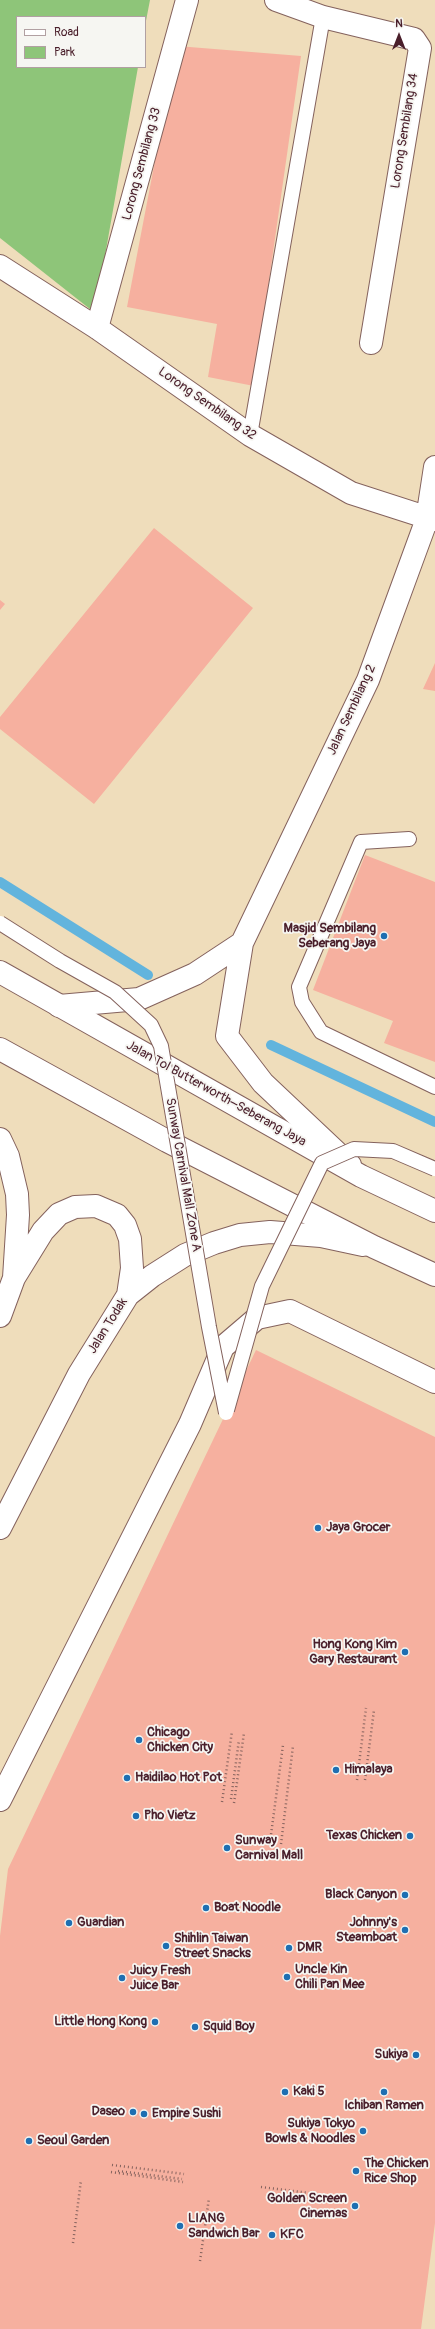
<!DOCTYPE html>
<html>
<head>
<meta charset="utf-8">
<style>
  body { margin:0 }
  #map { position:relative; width:435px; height:2329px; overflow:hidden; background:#efddbb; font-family:Pangolin,sans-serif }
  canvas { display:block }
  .legend { position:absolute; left:16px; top:16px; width:130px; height:52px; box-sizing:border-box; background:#f6f6f2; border:1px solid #b1a0a2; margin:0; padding:5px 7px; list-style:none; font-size:12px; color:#4a1f2b }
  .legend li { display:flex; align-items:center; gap:8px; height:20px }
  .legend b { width:20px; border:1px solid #b1a0a2 }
  .north { position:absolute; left:379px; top:16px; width:40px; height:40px; -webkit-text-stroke:3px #f6f6f2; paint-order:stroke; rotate:0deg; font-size:11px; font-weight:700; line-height:16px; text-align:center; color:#4a1f2b }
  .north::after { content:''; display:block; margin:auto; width:14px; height:18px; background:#4a1f2b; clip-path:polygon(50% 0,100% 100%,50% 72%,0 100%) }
</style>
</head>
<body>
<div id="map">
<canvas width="435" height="2329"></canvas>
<ul class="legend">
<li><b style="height:5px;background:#fff"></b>Road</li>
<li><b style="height:11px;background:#8ec579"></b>Park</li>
</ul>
<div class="north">N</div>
</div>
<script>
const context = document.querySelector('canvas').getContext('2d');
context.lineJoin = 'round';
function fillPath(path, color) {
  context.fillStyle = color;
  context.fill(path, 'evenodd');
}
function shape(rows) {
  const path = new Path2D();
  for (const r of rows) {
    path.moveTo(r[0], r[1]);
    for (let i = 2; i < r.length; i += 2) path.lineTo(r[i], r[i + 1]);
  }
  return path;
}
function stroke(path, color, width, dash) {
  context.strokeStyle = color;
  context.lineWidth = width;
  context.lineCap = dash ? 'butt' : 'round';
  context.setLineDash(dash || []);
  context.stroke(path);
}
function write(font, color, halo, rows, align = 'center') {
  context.font = font + ' Pangolin,sans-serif';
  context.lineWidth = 3.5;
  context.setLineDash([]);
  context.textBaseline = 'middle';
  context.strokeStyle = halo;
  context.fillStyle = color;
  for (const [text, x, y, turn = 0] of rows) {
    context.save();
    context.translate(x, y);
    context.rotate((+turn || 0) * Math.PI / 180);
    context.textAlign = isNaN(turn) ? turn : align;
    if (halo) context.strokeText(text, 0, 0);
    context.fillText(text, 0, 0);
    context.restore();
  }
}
fillPath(shape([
  [0,0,150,0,145,26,145,17,17,17,17,67,138,67,95,313,0,238]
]), '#8ec579');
stroke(shape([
  [0,882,148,975],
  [271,1045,435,1122]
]), '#62b4dd', 10);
fillPath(shape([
  [177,46,301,56,254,386,208,377,217,324,127,307],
  [154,528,253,608,94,804,0,729,0,717],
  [0,600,5,604,0,610],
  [435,663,435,691,423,689],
  [365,855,435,882,435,1062,384,1043,393,1021,313,990],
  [256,1350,435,1437,435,2223,421,2329,0,2329,0,1936,8,1869]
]), '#f6b09f');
const service = shape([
  [250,435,323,17],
  [409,839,361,842,299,987,302,1002,321,1032,435,1087]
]);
const minor = shape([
  [276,0,323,17,414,39,420,48,371,343],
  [0,266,97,328,250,435,351,493,435,520],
  [97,328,187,0],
  [59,1006,139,999,195,974,242,943],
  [350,1165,263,1083,227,1036,242,943,368,680,427,519,435,467],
  [0,1800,190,1424,223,1347,257,1318,290,1311,435,1382]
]);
const secondary = shape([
  [0,1139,8,1156,17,1194,18,1215,14,1278,0,1316],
  [14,1278,43,1231,59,1214,75,1207,96,1206,117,1215,125,1225,130,1239,132,1268,128,1295],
  [0,1528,79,1374,128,1295,152,1276,185,1255,214,1243,240,1235,270,1232,321,1236,363,1245]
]);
const motorway = shape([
  [0,972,361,1176,435,1211],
  [0,1049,167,1141,374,1247,435,1275]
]);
stroke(service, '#84625d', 16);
stroke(minor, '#84625d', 24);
stroke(secondary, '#84625d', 24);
stroke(motorway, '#84625d', 24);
stroke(shape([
  [357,1780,366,1708],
  [365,1780,374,1710],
  [231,1799,239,1740],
  [222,1802,232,1731],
  [234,1803,244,1733],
  [270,1842,283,1745],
  [281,1844,293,1746],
  [112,2165,184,2174],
  [118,2171,182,2179],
  [111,2172,183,2182],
  [261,2187,317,2194],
  [73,2243,81,2180],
  [200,2261,209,2198]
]), '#84625d', 2.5, [1, 3]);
stroke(service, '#fff', 14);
stroke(minor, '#fff', 22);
stroke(secondary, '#fff', 22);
stroke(motorway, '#fff', 22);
const serviceBridge = shape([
  [0,923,60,961,115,992,151,1025,161,1046,209,1327,226,1413],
  [227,1410,262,1286,322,1163,354,1149,393,1151,435,1169]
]);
stroke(serviceBridge, '#84625d', 16, []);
stroke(serviceBridge, '#fff', 14);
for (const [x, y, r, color] of [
  [384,936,4,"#1f6fb2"],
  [318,1528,4,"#1f6fb2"],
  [405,1652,4,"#1f6fb2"],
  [139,1740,4,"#1f6fb2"],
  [336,1770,4,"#1f6fb2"],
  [127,1778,4,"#1f6fb2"],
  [136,1816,4,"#1f6fb2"],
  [410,1836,4,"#1f6fb2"],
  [227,1848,4,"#1f6fb2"],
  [405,1895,4,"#1f6fb2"],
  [206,1908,4,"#1f6fb2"],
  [69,1923,4,"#1f6fb2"],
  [405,1930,4,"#1f6fb2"],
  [166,1946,4,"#1f6fb2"],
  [289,1948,4,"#1f6fb2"],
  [287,1977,4,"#1f6fb2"],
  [122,1978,4,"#1f6fb2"],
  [155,2022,4,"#1f6fb2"],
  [195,2027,4,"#1f6fb2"],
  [416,2055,4,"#1f6fb2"],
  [285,2092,4,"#1f6fb2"],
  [384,2092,4,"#1f6fb2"],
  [133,2112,4,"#1f6fb2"],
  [144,2114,4,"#1f6fb2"],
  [363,2131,4,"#1f6fb2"],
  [29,2141,4,"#1f6fb2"],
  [356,2171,4,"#1f6fb2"],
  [355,2206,4,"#1f6fb2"],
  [180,2226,4,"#1f6fb2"],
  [272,2235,4,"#1f6fb2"]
]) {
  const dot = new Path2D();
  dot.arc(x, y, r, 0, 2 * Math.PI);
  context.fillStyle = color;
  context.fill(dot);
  stroke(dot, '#f6f6f2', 1.5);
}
write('13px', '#4a1f2b', '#f6f6f2', [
  ["Lorong Sembilang 34",405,131,-81],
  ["Lorong Sembilang 33",142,164,-75],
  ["Lorong Sembilang 32",207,404,35],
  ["Jalan Sembilang 2",352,710,-65],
  ["Jalan Tol Butterworth–Seberang Jaya",216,1094,29],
  ["Sunway Carnival Mall Zone A",183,1175,80],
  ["Jalan Todak",108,1326,-58]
]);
write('bold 13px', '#4a1f2b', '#f6f6f2', [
  ["Masjid Sembilang",376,929,"right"],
  ["Seberang Jaya",376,944,"right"],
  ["Jaya Grocer",326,1528],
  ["Hong Kong Kim",397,1645,"right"],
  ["Gary Restaurant",397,1660,"right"],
  ["Chicago",147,1733],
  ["Chicken City",147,1748],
  ["Himalaya",344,1770],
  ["Haidilao Hot Pot",135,1778],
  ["Pho Vietz",144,1816],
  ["Texas Chicken",402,1836,"right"],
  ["Sunway",235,1841],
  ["Carnival Mall",235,1856],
  ["Black Canyon",397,1895,"right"],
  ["Boat Noodle",214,1908],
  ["Guardian",77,1923],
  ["Johnny's",397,1923,"right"],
  ["Steamboat",397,1938,"right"],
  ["Shihlin Taiwan",174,1939],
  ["Street Snacks",174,1954],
  ["DMR",297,1948],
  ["Uncle Kin",295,1970],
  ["Chili Pan Mee",295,1985],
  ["Juicy Fresh",130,1971],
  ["Juice Bar",130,1986],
  ["Little Hong Kong",147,2022,"right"],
  ["Squid Boy",203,2027],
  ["Sukiya",408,2055,"right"],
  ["Kaki 5",293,2092],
  ["Ichiban Ramen",384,2106,"center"],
  ["Daseo",125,2112,"right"],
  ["Empire Sushi",152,2114],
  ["Sukiya Tokyo",355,2124,"right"],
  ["Bowls & Noodles",355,2139,"right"],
  ["Seoul Garden",37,2141],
  ["The Chicken",364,2164],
  ["Rice Shop",364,2179],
  ["Golden Screen",347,2199,"right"],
  ["Cinemas",347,2214,"right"],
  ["LIANG",188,2219],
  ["Sandwich Bar",188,2234],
  ["KFC",280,2235]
], 'left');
</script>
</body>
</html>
